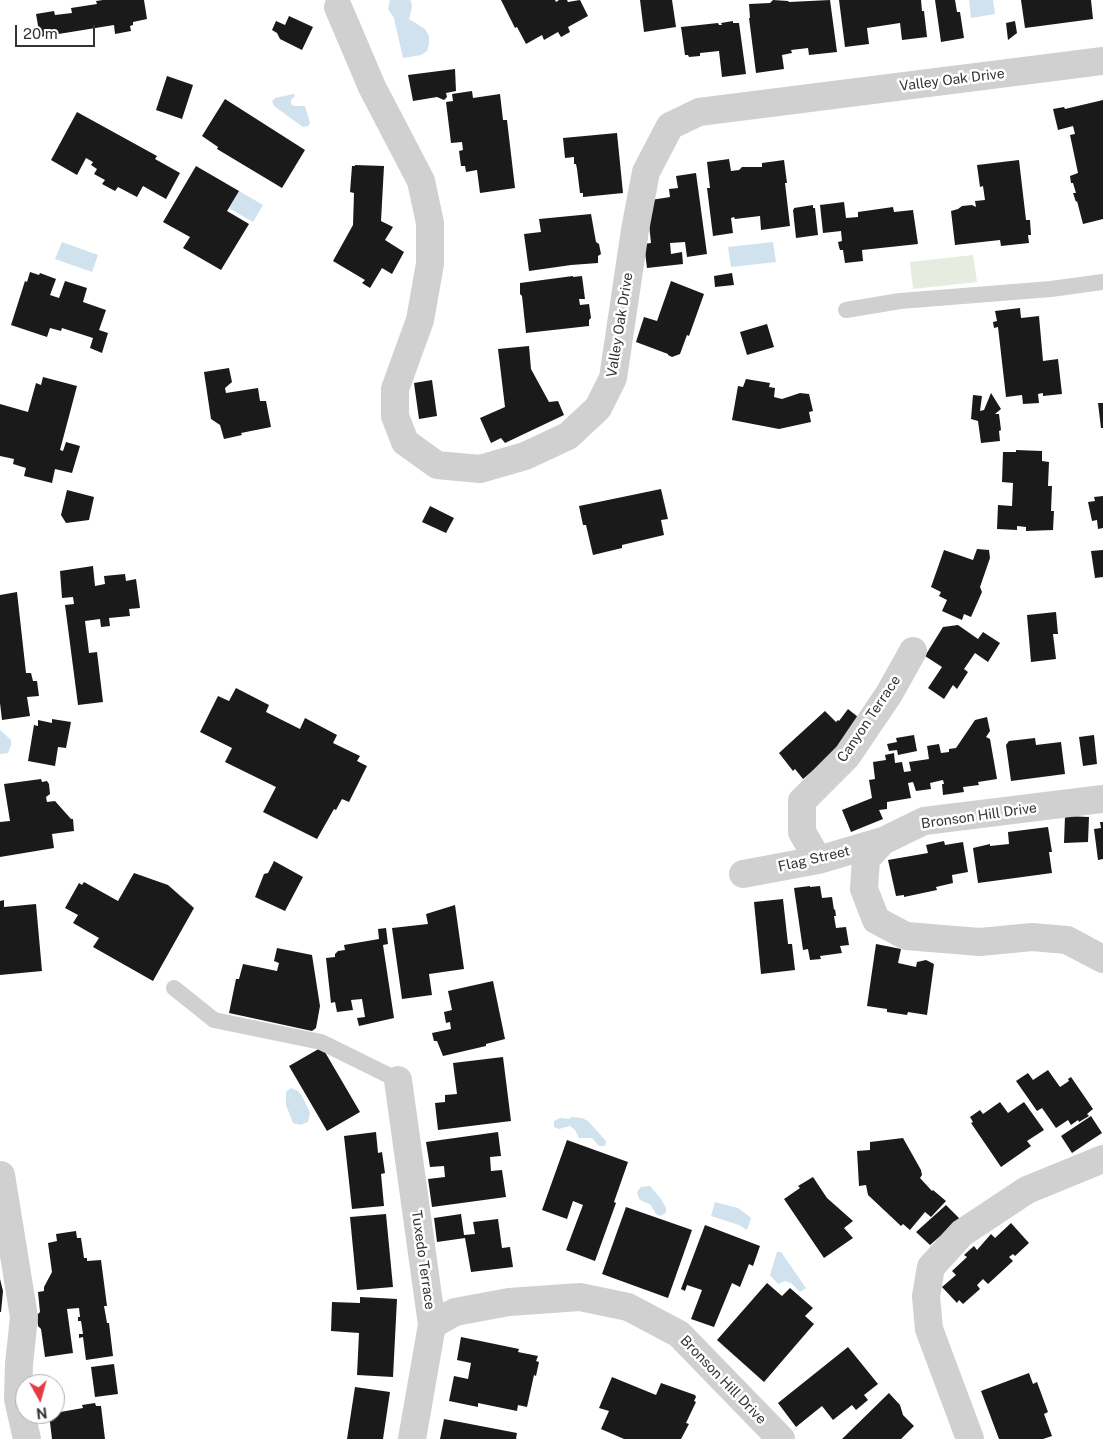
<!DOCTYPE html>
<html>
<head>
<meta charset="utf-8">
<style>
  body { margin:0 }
  #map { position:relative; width:1103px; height:1439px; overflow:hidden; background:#fff; font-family:"Public Sans",sans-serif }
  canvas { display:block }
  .north { position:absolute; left:15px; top:1374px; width:50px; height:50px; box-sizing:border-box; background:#fff; border:1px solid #adadad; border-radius:50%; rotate:173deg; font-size:14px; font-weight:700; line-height:20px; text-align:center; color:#333 }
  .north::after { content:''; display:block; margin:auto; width:18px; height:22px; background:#e63946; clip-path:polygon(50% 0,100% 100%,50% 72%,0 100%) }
  .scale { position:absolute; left:15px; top:25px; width:80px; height:22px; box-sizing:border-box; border:2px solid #333; border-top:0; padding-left:6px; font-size:15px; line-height:18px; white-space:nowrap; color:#333; -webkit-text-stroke:4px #fff; paint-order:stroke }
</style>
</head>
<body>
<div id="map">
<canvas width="1103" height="1439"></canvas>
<div class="north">N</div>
<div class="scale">20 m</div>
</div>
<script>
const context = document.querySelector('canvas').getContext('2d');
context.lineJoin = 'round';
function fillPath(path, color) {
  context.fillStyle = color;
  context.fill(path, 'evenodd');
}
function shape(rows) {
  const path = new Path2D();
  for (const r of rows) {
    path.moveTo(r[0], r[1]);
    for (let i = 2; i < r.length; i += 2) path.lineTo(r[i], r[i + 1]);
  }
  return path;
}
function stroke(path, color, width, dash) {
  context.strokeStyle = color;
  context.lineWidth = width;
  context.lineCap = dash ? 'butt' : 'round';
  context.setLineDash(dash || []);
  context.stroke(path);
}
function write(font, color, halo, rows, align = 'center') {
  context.font = font + ' "Public Sans",sans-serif';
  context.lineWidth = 5;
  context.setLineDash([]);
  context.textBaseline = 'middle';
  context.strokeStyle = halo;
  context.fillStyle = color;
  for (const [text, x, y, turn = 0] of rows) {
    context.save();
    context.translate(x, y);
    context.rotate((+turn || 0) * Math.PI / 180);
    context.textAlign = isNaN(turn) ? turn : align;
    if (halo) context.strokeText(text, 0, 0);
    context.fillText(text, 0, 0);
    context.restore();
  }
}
fillPath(shape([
  [973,255,977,282,913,289,910,262]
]), '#e6ecdf');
fillPath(shape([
  [390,0,409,0,411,1,412,7,409,19,425,29,429,36,429,44,427,51,421,55,403,58,394,18,388,9],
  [969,0,993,0,995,14,971,18],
  [294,94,295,96,291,100,291,104,294,106,305,106,310,123,308,126,303,127,274,106,272,101,275,98],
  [239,191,263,205,253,222,229,208],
  [62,242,98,255,92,272,55,259],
  [773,242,776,262,731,267,728,247],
  [0,730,11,740,11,745,8,753,0,754],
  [291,1088,298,1091,302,1096,310,1113,308,1122,300,1125,293,1123,286,1105,286,1092],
  [572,1117,582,1118,588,1121,606,1141,605,1146,599,1146,592,1138,579,1138,575,1130,570,1126,559,1129,554,1127,554,1121,560,1118,569,1119],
  [650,1186,661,1199,666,1208,666,1212,664,1214,660,1216,656,1214,650,1204,642,1201,639,1199,637,1192,640,1188,641,1187],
  [715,1202,738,1208,750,1217,751,1218,747,1230,739,1225,711,1216],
  [777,1252,781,1252,806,1288,800,1292,791,1283,785,1281,778,1284,770,1275]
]), '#cfe2ee');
fillPath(shape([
  [103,0,144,0,147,19,133,22,133,25,130,26,131,31,115,34,114,25,40,37,36,14,54,11,55,15,72,13,71,8,97,4,96,1],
  [501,0,555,0,556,2,559,0,567,0,568,2,580,0,588,16,568,27,570,32,561,37,558,32,544,40,542,35,526,44,517,27,515,28],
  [640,0,672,0,676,27,644,32],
  [773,0,788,1,789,2,830,0,837,52,809,55,808,48,791,50,792,53,782,55,784,69,756,73,749,18,750,18,749,4,770,3],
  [839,0,921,0,922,11,924,11,927,37,902,40,900,23,867,28,869,44,845,47],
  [935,0,955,0,957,12,960,12,964,38,941,42],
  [1021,0,1091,0,1093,19,1025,28],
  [289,16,313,27,302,50,280,39,277,33,272,30,276,21,285,25],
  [733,21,733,23,739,23,746,74,722,77,719,51,700,53,700,56,689,57,688,55,685,55,681,27,718,23,719,25,722,25,721,23],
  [1015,21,1017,33,1008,40,1006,23],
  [455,69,456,91,446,93,447,97,444,100,437,97,413,101,408,75],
  [167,76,193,85,182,119,156,110],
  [472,91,473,98,500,94,503,120,507,120,515,188,480,193,477,170,466,172,465,166,461,166,459,151,463,150,462,142,451,143,446,102,453,101,452,94],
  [225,99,305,150,282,188,217,149,218,147,202,136],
  [1103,100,1103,219,1083,224,1077,201,1076,202,1073,193,1076,193,1073,183,1071,183,1070,176,1078,173,1070,135,1075,134,1073,126,1058,130,1053,109,1064,107,1065,109],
  [77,112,157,156,155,159,180,173,166,199,143,186,137,197,118,187,115,191,102,184,105,180,94,174,97,169,91,165,93,162,86,158,77,175,51,160],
  [617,133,623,193,583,197,583,193,580,193,577,169,576,164,574,164,574,157,565,158,563,138],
  [729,159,731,171,739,170,742,167,762,167,762,163,784,160,787,183,785,183,790,226,761,230,760,216,735,219,734,217,731,218,733,233,713,236,707,188,710,188,707,162],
  [1019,160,1026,220,1030,220,1031,235,1028,235,1029,243,1001,246,1000,240,955,245,951,211,958,209,962,206,972,205,976,207,975,201,985,200,983,186,980,187,977,165],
  [355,165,384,166,381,221,393,227,385,240,404,252,392,274,382,268,370,288,362,283,365,280,333,261,353,225,354,193,350,192,352,166,355,166],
  [196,166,239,191,227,211,249,224,221,270,183,248,190,237,163,222],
  [696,173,707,254,687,257,685,242,670,243,671,254,682,252,683,264,647,268,644,244,651,243,647,205,651,200,670,197,669,189,678,188,676,176],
  [844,202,846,218,858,217,858,212,893,207,894,212,913,210,918,244,862,250,863,261,845,263,843,250,840,250,839,247,838,242,842,241,841,231,823,233,820,205],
  [813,205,813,208,815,208,818,235,796,238,793,210,794,209,794,208],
  [591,214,596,242,599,244,601,254,598,256,598,263,571,265,529,271,524,234,541,232,539,219],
  [30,272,39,275,40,273,56,279,50,295,59,298,65,281,87,288,83,302,106,310,99,330,108,333,102,353,90,348,93,338,62,328,61,331,50,328,47,337,11,325,25,281,27,282],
  [732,273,734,285,715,287,714,276],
  [573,276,573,277,582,276,585,299,579,299,580,305,589,304,591,318,589,320,589,326,526,333,522,296,520,294,520,283],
  [671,281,704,294,689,336,687,335,680,354,672,357,668,355,668,354,636,342,644,317,657,321],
  [1020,308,1021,318,1039,316,1043,361,1058,359,1062,394,1043,396,1043,393,1038,394,1039,403,1023,404,1022,395,1006,397,998,327,994,328,993,322,997,321,995,311],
  [767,324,774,347,747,355,740,332],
  [529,346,531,369,549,402,558,401,564,415,505,443,501,438,491,443,480,418,505,407,498,349],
  [229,368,232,382,225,388,226,393,258,388,260,401,266,401,271,427,241,433,242,435,224,439,220,425,211,419,204,372],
  [43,377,77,386,60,450,63,451,66,442,80,446,72,473,55,469,52,483,24,476,26,468,13,464,14,459,0,456,0,404,28,412,36,383,41,385],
  [746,379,770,383,769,387,775,388,774,397,782,399,800,393,809,394,813,411,809,412,811,422,779,429,732,420,738,386,743,387],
  [432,380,437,416,419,419,414,383],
  [991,393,1001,409,995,414,999,414,1001,430,999,431,1000,441,981,443,978,421,971,419,973,395,982,396,980,411,984,410],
  [1098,403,1103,403,1103,428,1101,428],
  [1016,450,1042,451,1042,461,1049,462,1048,486,1052,486,1051,511,1054,511,1053,530,1026,531,1026,527,1017,526,1017,530,997,529,998,505,1012,506,1013,483,1002,482,1003,452,1016,452],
  [661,489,668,519,661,520,664,535,622,545,622,548,593,555,586,525,583,525,579,506],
  [67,490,94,497,89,520,66,523,61,515],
  [1103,496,1103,528,1098,529,1097,520,1092,521,1088,502,1095,501,1094,497],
  [430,506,454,518,446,533,422,522],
  [977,549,989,550,990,558,980,587,982,592,971,617,964,614,962,620,942,611,947,600,939,596,941,592,931,587,944,550,973,560],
  [1103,550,1103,577,1095,578,1091,551],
  [93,566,95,586,105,584,104,576,125,574,126,581,136,579,140,608,129,609,130,616,109,618,110,626,101,627,100,619,85,621,89,653,97,652,103,702,78,705,65,605,74,604,73,597,62,598,60,571],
  [17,592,26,673,31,673,33,681,37,681,39,696,27,697,30,716,2,720,0,703,0,595],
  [1056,612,1058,634,1053,634,1056,659,1031,662,1027,615],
  [958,625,978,639,983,632,1000,643,988,662,975,653,964,669,968,672,957,689,953,685,944,699,928,688,942,667,925,656,943,627],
  [236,688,269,705,266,712,300,729,305,718,337,735,333,743,360,756,357,761,367,766,349,802,342,799,336,810,334,809,317,839,263,812,276,787,225,762,232,748,200,732,218,696,229,701],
  [848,709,863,721,841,747,803,779,795,769,793,771,779,753,825,711,836,722,838,720,839,721],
  [987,717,990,731,986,737,990,739,997,779,978,782,979,785,963,787,964,792,943,795,942,784,944,784,943,780,930,783,931,789,916,791,913,782,908,783,911,798,887,802,887,809,879,810,883,819,851,832,842,810,872,798,869,780,875,779,873,762,886,760,885,755,894,753,895,763,902,762,904,772,911,771,909,762,929,759,927,746,939,744,941,753,949,752,949,749,956,748,975,720],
  [52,719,71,722,66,748,58,747,55,766,28,761,34,725,38,726,38,720,52,723],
  [914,735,917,751,898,755,897,750,889,751,887,744,897,742,896,738],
  [1094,735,1097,764,1083,766,1079,737],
  [1035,738,1036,745,1061,742,1065,774,1011,781,1006,745,1009,741],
  [41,779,42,782,47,781,49,784,50,794,46,797,47,802,55,801,71,819,73,819,74,831,52,834,54,848,0,857,0,822,10,821,4,784],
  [1065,816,1089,817,1088,842,1064,843],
  [1100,822,1103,822,1103,859,1098,860,1094,829,1101,828],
  [1048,827,1052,852,1049,852,1052,873,978,883,973,848,990,844,990,846,1009,844,1008,832],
  [944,841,945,845,963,842,968,872,952,875,953,883,936,887,937,890,904,897,904,895,896,896,888,860,928,853,926,845],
  [274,861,303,877,285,911,255,897,264,874,268,873],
  [134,873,168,885,194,908,153,981,93,947,99,938,73,923,78,915,65,908,79,883,82,885,84,882,118,901],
  [810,886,810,887,820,886,822,898,832,897,834,910,835,909,836,916,834,916,836,928,846,927,849,945,840,946,842,953,820,956,821,959,810,960,808,949,803,950,794,888],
  [783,899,788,944,792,944,795,970,761,974,754,902],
  [4,900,4,907,36,904,42,971,0,975,0,901],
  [455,905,464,969,429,974,432,995,402,999,392,928,428,924,426,914],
  [386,928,388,944,383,945,394,1018,359,1026,357,1018,365,1017,362,999,351,1000,353,1010,337,1012,335,1002,331,1003,326,958,335,957,335,954,338,951,345,950,344,945,379,939,378,929],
  [876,944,901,949,898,963,916,967,917,962,926,960,934,964,927,1015,908,1012,907,1015,887,1012,887,1009,867,1006],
  [277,948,312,955,320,1006,316,1028,312,1031,229,1013,236,979,239,979,243,964,277,971,279,963,274,961],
  [493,981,505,1039,486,1044,486,1046,443,1056,437,1041,434,1041,432,1033,451,1029,450,1022,446,1023,444,1012,452,1010,448,991],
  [322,1047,360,1112,327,1131,289,1066],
  [503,1057,511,1121,438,1130,435,1103,445,1102,445,1095,457,1094,453,1063],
  [1048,1070,1060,1087,1069,1081,1068,1079,1071,1077,1093,1109,1087,1114,1089,1116,1079,1122,1078,1120,1071,1125,1068,1120,1056,1128,1042,1108,1037,1111,1016,1081,1028,1073,1033,1080],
  [1000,1102,1008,1113,1024,1102,1044,1130,1027,1141,1031,1146,1001,1167,971,1123,973,1122,970,1117,980,1110,983,1114],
  [1091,1116,1102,1133,1072,1153,1061,1136],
  [376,1132,378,1153,382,1152,385,1173,381,1174,384,1206,352,1209,344,1136],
  [498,1132,501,1156,490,1157,491,1171,502,1170,506,1197,432,1207,428,1179,445,1177,444,1166,430,1167,426,1142],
  [903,1138,921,1170,922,1175,920,1178,932,1191,933,1190,946,1201,931,1217,925,1212,910,1230,903,1224,901,1226,868,1195,866,1185,859,1186,857,1151,870,1150,870,1142],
  [567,1140,628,1162,614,1202,616,1203,595,1261,566,1250,583,1205,573,1201,567,1219,542,1210],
  [813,1177,827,1198,853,1221,844,1228,853,1238,824,1258,784,1199,800,1188,798,1186],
  [946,1205,960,1219,930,1245,916,1232],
  [626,1207,692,1230,668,1298,602,1274],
  [386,1214,393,1287,357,1290,350,1217],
  [461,1214,464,1235,475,1234,473,1222,498,1219,502,1248,510,1247,513,1267,471,1272,465,1238,437,1242,434,1218],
  [1011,1223,1029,1243,1015,1256,1013,1254,1009,1257,1013,1261,988,1284,983,1279,977,1285,980,1289,963,1304,959,1300,957,1303,942,1287,956,1275,952,1271,967,1257,964,1255,974,1246,977,1250,991,1234,995,1238],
  [705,1225,760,1246,753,1266,749,1264,740,1287,732,1283,714,1327,691,1319,702,1290,687,1285,685,1291,681,1289],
  [76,1231,77,1238,81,1238,84,1258,87,1258,87,1261,101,1260,107,1306,104,1306,107,1323,109,1323,113,1356,86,1360,83,1337,79,1338,79,1334,83,1334,81,1321,78,1321,78,1317,80,1317,79,1308,67,1309,73,1353,45,1357,41,1329,38,1326,37,1315,40,1312,38,1292,44,1291,44,1287,52,1272,48,1243,57,1241,56,1234],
  [0,1279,3,1291,1,1312,0,1312],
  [767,1283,782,1296,790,1288,813,1308,805,1316,814,1324,764,1382,717,1340],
  [360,1297,397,1299,393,1377,357,1375,359,1333,331,1331,332,1302,360,1303],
  [461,1337,519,1349,518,1352,538,1356,536,1361,539,1362,536,1376,534,1375,527,1407,518,1405,517,1411,478,1403,478,1407,449,1401,454,1376,468,1379,471,1363,457,1360],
  [848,1347,878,1384,864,1395,868,1400,856,1410,852,1405,833,1420,822,1406,796,1427,778,1403],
  [114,1364,118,1394,95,1397,91,1367],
  [1029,1373,1033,1384,1037,1382,1048,1412,1044,1414,1052,1436,1043,1439,999,1439,981,1391],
  [612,1377,656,1395,661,1383,695,1395,696,1397,694,1401,696,1402,686,1423,689,1424,681,1439,624,1439,601,1429,609,1411,599,1408],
  [355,1387,390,1392,383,1439,347,1439],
  [889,1393,900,1405,903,1415,914,1426,901,1439,842,1439],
  [95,1403,96,1406,101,1406,105,1439,52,1439,49,1414,83,1408,82,1405],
  [444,1419,517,1433,516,1439,440,1439]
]), '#1a1a1a');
stroke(shape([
  [846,310,900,301,1051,289,1103,282],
  [174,988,214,1020,321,1042,398,1080]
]), '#d0d0d0', 16);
stroke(shape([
  [338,7,372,87,421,181,430,223,430,264,420,320,395,389,395,416,405,442,437,465,480,469,525,456,568,436,598,408,613,378,635,230,646,172,670,126,699,112,1103,61],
  [1103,799,924,821,883,841,866,859,864,889,876,920,906,936,980,942,1032,937,1067,940,1103,959],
  [818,860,802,832,802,801,847,756,889,694,913,651],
  [743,874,818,860,883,841],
  [398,1080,432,1325,412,1439],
  [1,1175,24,1317,19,1364,18,1399,27,1439],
  [432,1325,455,1312,509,1302,580,1297,628,1307,679,1334,781,1439],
  [970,1439,929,1329,926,1296,931,1267,962,1233,1027,1190,1103,1159]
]), '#d0d0d0', 28);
write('14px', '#333', '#fff', [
  ["Valley Oak Drive",952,80,-7],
  ["Valley Oak Drive",620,325,-81],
  ["Canyon Terrace",869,719,-56],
  ["Bronson Hill Drive",979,816,-8],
  ["Flag Street",814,859,-13],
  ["Tuxedo Terrace",423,1260,82],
  ["Bronson Hill Drive",723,1380,46]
]);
</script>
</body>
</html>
